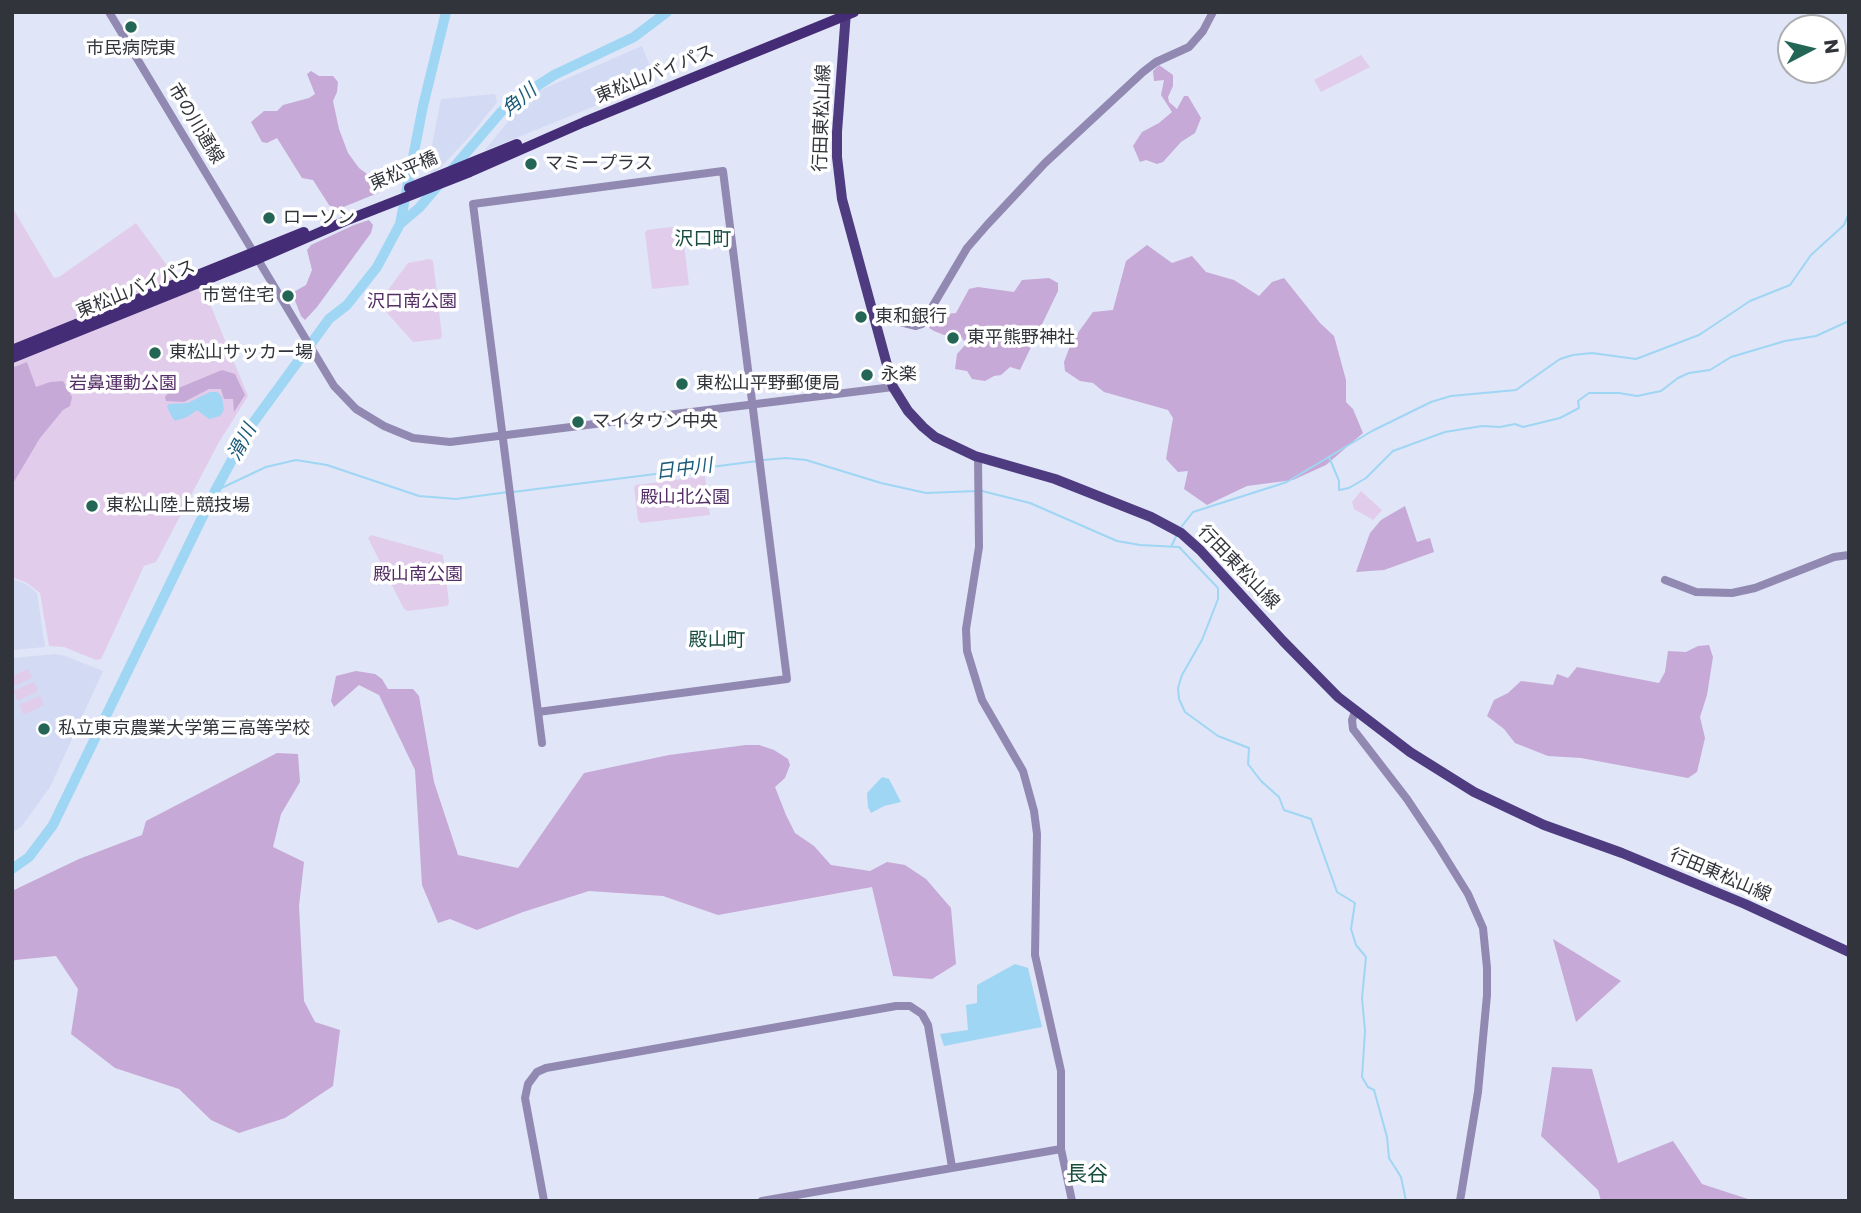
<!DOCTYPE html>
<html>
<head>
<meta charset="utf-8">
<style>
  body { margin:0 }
  #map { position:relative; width:1861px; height:1213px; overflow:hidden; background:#e0e5f7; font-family:Poppins,sans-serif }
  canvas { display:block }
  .frame { position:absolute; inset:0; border:14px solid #32343b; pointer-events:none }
  .north { position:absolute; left:1777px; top:14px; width:70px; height:70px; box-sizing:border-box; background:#fff; border:2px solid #adaeb1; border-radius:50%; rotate:83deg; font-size:19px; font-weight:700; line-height:28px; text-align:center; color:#32343b }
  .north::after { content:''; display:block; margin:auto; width:24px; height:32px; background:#246655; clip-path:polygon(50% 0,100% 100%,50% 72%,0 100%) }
</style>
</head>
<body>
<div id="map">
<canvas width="1861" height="1213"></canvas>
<div class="frame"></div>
<div class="north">N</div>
</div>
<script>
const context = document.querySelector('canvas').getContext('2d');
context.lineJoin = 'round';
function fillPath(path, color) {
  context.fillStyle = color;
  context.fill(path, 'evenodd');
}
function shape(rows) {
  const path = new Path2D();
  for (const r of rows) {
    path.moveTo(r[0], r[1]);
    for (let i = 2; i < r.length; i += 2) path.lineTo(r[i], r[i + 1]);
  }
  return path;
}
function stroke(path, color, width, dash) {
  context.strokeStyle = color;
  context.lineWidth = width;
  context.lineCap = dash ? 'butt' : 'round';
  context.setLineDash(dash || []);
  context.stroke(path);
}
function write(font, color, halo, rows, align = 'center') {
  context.font = font + ' Poppins,"Noto Sans JP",sans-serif';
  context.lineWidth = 7;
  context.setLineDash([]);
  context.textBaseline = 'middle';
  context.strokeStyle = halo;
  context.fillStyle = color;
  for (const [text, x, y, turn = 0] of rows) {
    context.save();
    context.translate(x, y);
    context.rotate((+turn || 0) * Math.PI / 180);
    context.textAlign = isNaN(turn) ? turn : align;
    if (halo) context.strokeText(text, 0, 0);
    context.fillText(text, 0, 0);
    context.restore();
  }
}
fillPath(shape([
  [642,46,656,81,484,151,526,100,536,92],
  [495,94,497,102,470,136,439,169,432,173,427,171,441,99],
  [12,579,26,584,37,593,45,647,12,650],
  [56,654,65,656,103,671,50,787,22,826,12,833,12,658]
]), '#d3daf3');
fillPath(shape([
  [1361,55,1370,67,1321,92,1314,80],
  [12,207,54,278,59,277,136,223,187,293,203,287,248,396,219,442,156,562,144,566,103,655,101,659,96,660,64,647,49,646,40,593,27,583,12,577],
  [679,226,682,228,689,285,652,289,645,233,647,230],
  [430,259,433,261,442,336,440,339,413,342,380,305,380,301,408,263],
  [705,476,710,515,641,523,638,520,634,487,636,485],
  [1361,491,1382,510,1373,520,1354,509,1352,502],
  [371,535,443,555,449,603,447,606,408,611,404,609,368,538],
  [28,669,32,678,12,687,12,676],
  [34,682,38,691,18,701,13,691],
  [40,696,44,705,24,715,19,705]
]), '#e1cdeb');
fillPath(shape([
  [1159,65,1173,75,1173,86,1168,97,1169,102,1177,109,1184,96,1188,96,1201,118,1195,133,1181,142,1163,162,1157,164,1146,160,1140,162,1133,146,1142,132,1159,123,1172,112,1161,95,1164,80,1154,81,1153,71],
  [311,71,319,76,333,76,338,82,337,92,333,101,339,129,348,153,359,168,379,183,378,193,336,210,329,205,313,180,302,178,277,138,267,143,262,142,251,122,264,111,277,111,283,105,309,98,315,94,307,74],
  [369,220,373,225,371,233,317,307,305,320,301,316,292,293,306,285,312,270,307,250,311,245,354,225],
  [1147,245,1172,263,1192,256,1206,272,1234,280,1259,296,1272,282,1284,278,1320,323,1334,336,1346,380,1346,402,1353,409,1363,433,1326,465,1293,480,1247,486,1207,505,1184,489,1188,471,1178,472,1166,459,1173,418,1168,410,1104,392,1093,383,1080,381,1065,371,1064,362,1072,341,1093,312,1113,310,1126,261],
  [1049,278,1058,283,1058,291,1020,370,1010,367,1001,375,994,376,985,381,972,379,967,371,955,369,957,354,966,344,960,335,944,335,934,331,929,328,932,322,940,315,956,313,969,289,978,287,1014,292,1022,280],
  [27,362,36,387,50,382,63,381,72,397,70,406,63,410,40,438,12,485,12,368],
  [222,370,235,374,245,395,234,412,233,399,224,399,221,389,209,389,184,402,166,401,165,397,169,392],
  [1405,506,1417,542,1430,538,1434,552,1384,570,1356,572,1370,533,1381,520],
  [1709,645,1713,657,1707,695,1700,717,1705,738,1697,772,1688,778,1581,758,1548,756,1515,743,1504,729,1487,716,1494,700,1508,693,1521,681,1553,685,1557,674,1568,678,1577,667,1659,683,1665,672,1668,651,1686,652,1698,646],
  [356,671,375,674,382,679,388,689,413,689,419,696,434,782,458,855,518,868,584,773,669,755,746,745,759,745,774,750,788,759,790,765,785,778,775,787,786,815,795,833,814,846,831,865,870,871,887,862,905,865,926,879,951,908,956,964,932,979,893,976,872,887,718,915,663,896,589,891,523,912,477,930,450,919,438,923,422,885,415,770,379,695,359,685,334,707,331,701,336,676],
  [277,753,298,754,300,782,281,814,273,847,304,862,299,906,304,1001,315,1022,340,1030,333,1086,285,1118,239,1133,211,1120,179,1089,115,1068,71,1034,78,989,56,956,15,960,12,964,12,891,79,859,142,835,146,821],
  [1553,939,1621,981,1576,1022],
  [1552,1067,1592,1069,1618,1163,1673,1141,1702,1184,1754,1201,1601,1201,1598,1190,1541,1136]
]), '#c6a9d6');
fillPath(shape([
  [210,392,217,392,222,397,224,410,220,416,209,419,197,410,187,417,175,421,172,417,167,407,169,404,188,403],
  [882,777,889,779,901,802,884,806,871,813,868,807,867,793],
  [1015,964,1028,968,1042,1027,944,1046,940,1034,968,1030,966,1005,977,1003,977,985]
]), '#9fd6f4');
stroke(shape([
  [1329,457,1339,481,1339,490,1349,488,1366,478,1393,451,1445,432,1482,426,1500,427,1515,424,1523,427,1560,418,1579,408,1578,401,1589,393,1619,393,1637,396,1661,391,1678,378,1689,373,1710,370,1731,357,1785,341,1816,336,1849,321],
  [763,460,786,458,806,460,881,483,926,493,977,491],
  [215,491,266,467,296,460,327,465,419,496,456,499,508,492],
  [982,491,1030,503,1117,541,1140,545,1179,547,1218,588,1218,599,1202,640,1182,675,1178,688,1179,699,1185,712,1218,736,1249,748,1248,764,1261,781,1279,797,1284,810,1311,819,1337,892,1355,903,1351,929,1356,945,1366,957,1362,998,1365,1031,1362,1077,1368,1087,1374,1090,1387,1137,1389,1158,1401,1177,1406,1201],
  [513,492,758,461],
  [1182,526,1193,512,1287,482,1372,431,1431,402,1451,396,1516,390,1560,359,1573,355,1592,353,1636,359,1699,335,1750,301,1790,285,1811,255,1844,225,1849,213],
  [1172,545,1177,534]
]), '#9fd6f4', 2);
stroke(shape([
  [400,224,419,208,501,112,515,100,554,75,634,37,667,12],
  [12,869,29,857,53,825,215,491,250,427,329,319,347,305,377,267,400,224,423,106,446,12]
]), '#9fd6f4', 10);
stroke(shape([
  [109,12,334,386,356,409,384,426,413,438,450,442,893,387],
  [872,315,916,326,922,324,967,248,987,225,1045,163,1143,72,1156,62,1189,47,1203,31,1213,12],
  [978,457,979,547,966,629,967,651,982,700,1023,771,1034,811,1037,834,1035,955,1061,1071,1061,1149,1072,1201],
  [1665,580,1696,592,1732,593,1755,588,1834,557,1849,555],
  [538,712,787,679,723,171,473,204,529,643,538,712,542,743],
  [1355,712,1352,720,1353,729,1407,799,1437,844,1468,894,1483,928,1487,968,1487,995,1478,1092,1460,1201],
  [544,1201,525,1098,528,1084,537,1072,546,1068,896,1006,910,1006,922,1014,928,1025,952,1167],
  [762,1201,1061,1149]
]), '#9189b1', 8);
stroke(shape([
  [846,12,837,132,837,157,842,199,893,387,908,411,923,427,935,437,975,456,1055,479,1151,517,1181,533,1200,550,1283,641,1338,697,1410,752,1474,792,1544,825,1622,853,1745,904,1849,952]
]), '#4f3b80', 10);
stroke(shape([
  [409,188,517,144],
  [12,350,304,232],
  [12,358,258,259,350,219,470,172,584,122,854,12]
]), '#442c76', 10);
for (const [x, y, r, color] of [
  [131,27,7,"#246655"],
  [531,164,7,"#246655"],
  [269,218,7,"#246655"],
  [288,296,7,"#246655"],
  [861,317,7,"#246655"],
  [953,338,7,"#246655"],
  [155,353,7,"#246655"],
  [867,375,7,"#246655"],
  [682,384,7,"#246655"],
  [578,422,7,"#246655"],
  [92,506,7,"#246655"],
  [44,729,7,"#246655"]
]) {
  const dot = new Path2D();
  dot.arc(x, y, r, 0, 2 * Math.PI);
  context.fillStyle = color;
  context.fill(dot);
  stroke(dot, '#fff', 2.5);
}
write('18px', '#32343b', '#fff', [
  ["市民病院東",131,49,"center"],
  ["マミープラス",545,164],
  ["ローソン",283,218],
  ["市営住宅",274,296,"right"],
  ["東和銀行",875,317],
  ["東平熊野神社",967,338],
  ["東松山サッカー場",169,353],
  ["永楽",881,375],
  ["東松山平野郵便局",696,384],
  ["マイタウン中央",592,422],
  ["東松山陸上競技場",106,506],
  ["私立東京農業大学第三高等学校",58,729]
], 'left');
write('18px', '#32343b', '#fff', [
  ["東松山バイパス",655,75,-22],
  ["行田東松山線",823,118,-88],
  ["市の川通線",195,124,59],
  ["東松平橋",404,172,-23],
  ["東松山バイパス",136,290,-22],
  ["行田東松山線",1238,568,46],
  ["行田東松山線",1720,876,23]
]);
write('18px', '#542e66', '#fff', [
  ["沢口南公園",412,302],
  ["岩鼻運動公園",123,384],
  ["殿山北公園",685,498],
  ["殿山南公園",418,575]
]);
write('italic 19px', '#1a5b79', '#fff', [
  ["角川",520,101,-40],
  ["滑川",243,443,-62],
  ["日中川",684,470,-7]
]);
write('19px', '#194d40', '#fff', [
  ["沢口町",703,240],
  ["殿山町",717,641]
]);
write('21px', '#194d40', '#fff', [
  ["長谷",1087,1176]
]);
</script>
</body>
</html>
